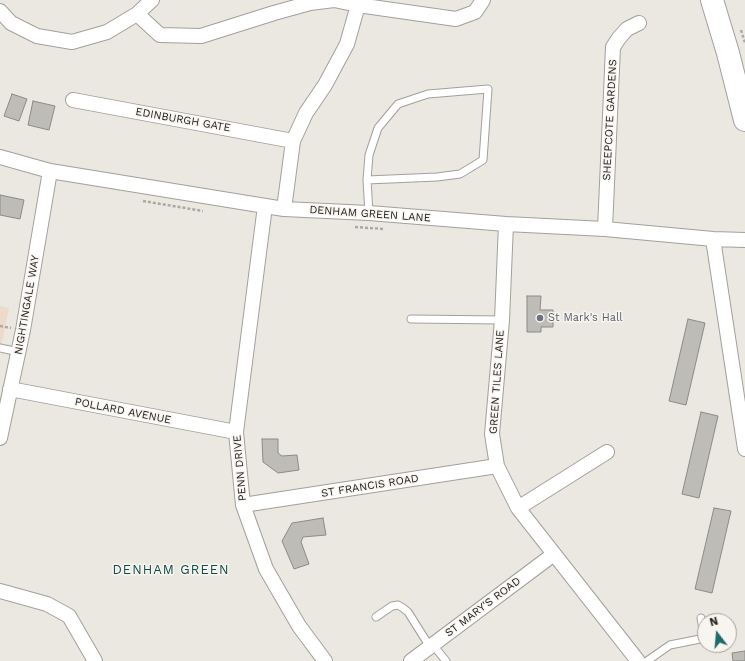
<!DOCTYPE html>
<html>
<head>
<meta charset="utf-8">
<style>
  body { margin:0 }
  #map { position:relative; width:745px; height:661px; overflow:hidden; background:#ebe8e2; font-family:"Work Sans",sans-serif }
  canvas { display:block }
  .north { position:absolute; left:697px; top:613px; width:40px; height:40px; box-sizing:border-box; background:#f8f5f0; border:1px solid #a3a19d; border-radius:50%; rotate:344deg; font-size:11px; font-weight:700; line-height:16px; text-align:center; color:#232220 }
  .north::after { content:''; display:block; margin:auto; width:14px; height:18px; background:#1f6b67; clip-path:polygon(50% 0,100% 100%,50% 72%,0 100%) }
</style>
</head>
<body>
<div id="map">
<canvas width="745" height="661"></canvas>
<div class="north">N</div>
</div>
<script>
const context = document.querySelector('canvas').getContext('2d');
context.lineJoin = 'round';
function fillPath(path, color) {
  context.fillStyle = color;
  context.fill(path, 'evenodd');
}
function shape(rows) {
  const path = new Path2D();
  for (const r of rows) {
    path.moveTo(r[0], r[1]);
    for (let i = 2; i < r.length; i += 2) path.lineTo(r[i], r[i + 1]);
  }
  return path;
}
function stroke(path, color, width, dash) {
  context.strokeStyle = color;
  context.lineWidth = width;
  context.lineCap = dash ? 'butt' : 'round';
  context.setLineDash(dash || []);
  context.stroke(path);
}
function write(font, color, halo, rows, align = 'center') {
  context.font = font + ' "Work Sans",sans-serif';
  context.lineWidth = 3;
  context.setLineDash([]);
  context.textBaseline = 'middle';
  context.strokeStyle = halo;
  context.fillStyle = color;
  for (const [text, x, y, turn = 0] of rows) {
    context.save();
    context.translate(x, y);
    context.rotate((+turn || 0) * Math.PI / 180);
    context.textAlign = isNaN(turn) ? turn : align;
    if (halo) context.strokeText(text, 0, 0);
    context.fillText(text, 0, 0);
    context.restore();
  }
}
fillPath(shape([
  [0,306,9,308,0,352]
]), '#ecdbca');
const building = shape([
  [12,94,27,99,19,121,4,116,12,94],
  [33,101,55,106,49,130,28,125,33,101],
  [0,195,24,200,20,219,0,215,0,195],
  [527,296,541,296,540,310,553,310,553,327,541,327,541,332,527,332,527,296],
  [688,319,705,323,686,405,669,401,688,319],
  [701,412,718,416,699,498,682,494,701,412],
  [262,439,278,439,278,453,282,456,297,455,299,470,278,473,263,462,262,439],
  [714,508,731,511,712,593,695,589,714,508],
  [323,518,326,535,303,537,301,542,309,564,294,569,282,541,292,523,323,518],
  [745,651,745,661,733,661,732,653,745,651]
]);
fillPath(building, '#bebcb6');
stroke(building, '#8d8a85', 1);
const lane = shape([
  [367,180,437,177,460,174,483,160,488,89,428,94,398,104,378,128,369,155,367,180,369,213],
  [411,319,502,320],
  [0,348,19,352],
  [376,617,392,606,398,605,403,608,408,612,430,647],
  [433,645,446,661],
  [647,661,670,645,700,639,704,635,701,618]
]);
const street = shape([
  [0,11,11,23,37,36,72,42,107,32,137,14,152,0],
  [137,14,160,35,201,36,274,13,310,3,334,0,358,5,456,19,475,12,483,0],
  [73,100,293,141],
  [0,157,50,171,284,209,369,213,506,224,605,229,713,239,745,240],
  [265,206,236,432,243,505,266,569,299,626,325,661],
  [284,209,293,141,306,113,325,85,347,44,358,5,359,0],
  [506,224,502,320,492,434,497,466,518,508,638,661],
  [605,229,613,47,619,38,627,29,639,23],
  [713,239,745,449],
  [10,389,236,432],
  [0,438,23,330,50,171],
  [243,505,497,466],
  [518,508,607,452],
  [0,591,47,604,69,616,95,661],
  [411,661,554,554]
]);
const primary = shape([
  [712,0,728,53,745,120]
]);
stroke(lane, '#a3a09b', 9);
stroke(street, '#a3a09b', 16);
stroke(primary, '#a3a09b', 24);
stroke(shape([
  [741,30,745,43],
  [143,201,203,211],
  [355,227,384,229],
  [0,326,11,328]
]), '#aba9a4', 2.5, [3, 2]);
stroke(lane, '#fff', 7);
stroke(street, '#fff', 14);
stroke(primary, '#fff', 22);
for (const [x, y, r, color] of [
  [540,318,4,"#6b7280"]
]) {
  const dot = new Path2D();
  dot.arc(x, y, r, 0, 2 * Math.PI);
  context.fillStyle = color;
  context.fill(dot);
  stroke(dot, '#f8f5f0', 1.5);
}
write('11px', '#232220', '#f8f5f0', [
  ["EDINBURGH GATE",183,120,10],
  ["SHEEPCOTE GARDENS",610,120,-87],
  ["DENHAM GREEN LANE",370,214,4],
  ["NIGHTINGALE WAY",27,305,-80],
  ["GREEN TILES LANE",497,382,-86],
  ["POLLARD AVENUE",123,411,11],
  ["PENN DRIVE",240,468,-95],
  ["ST FRANCIS ROAD",370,486,-9],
  ["ST MARY'S ROAD",483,607,-37]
]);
write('11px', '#5b616d', '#f8f5f0', [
  ["St Mark's Hall",548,318]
], 'left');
context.letterSpacing = '1px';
write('13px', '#0c4b48', '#f8f5f0', [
  ["DENHAM GREEN",171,570]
]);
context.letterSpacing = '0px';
</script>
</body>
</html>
